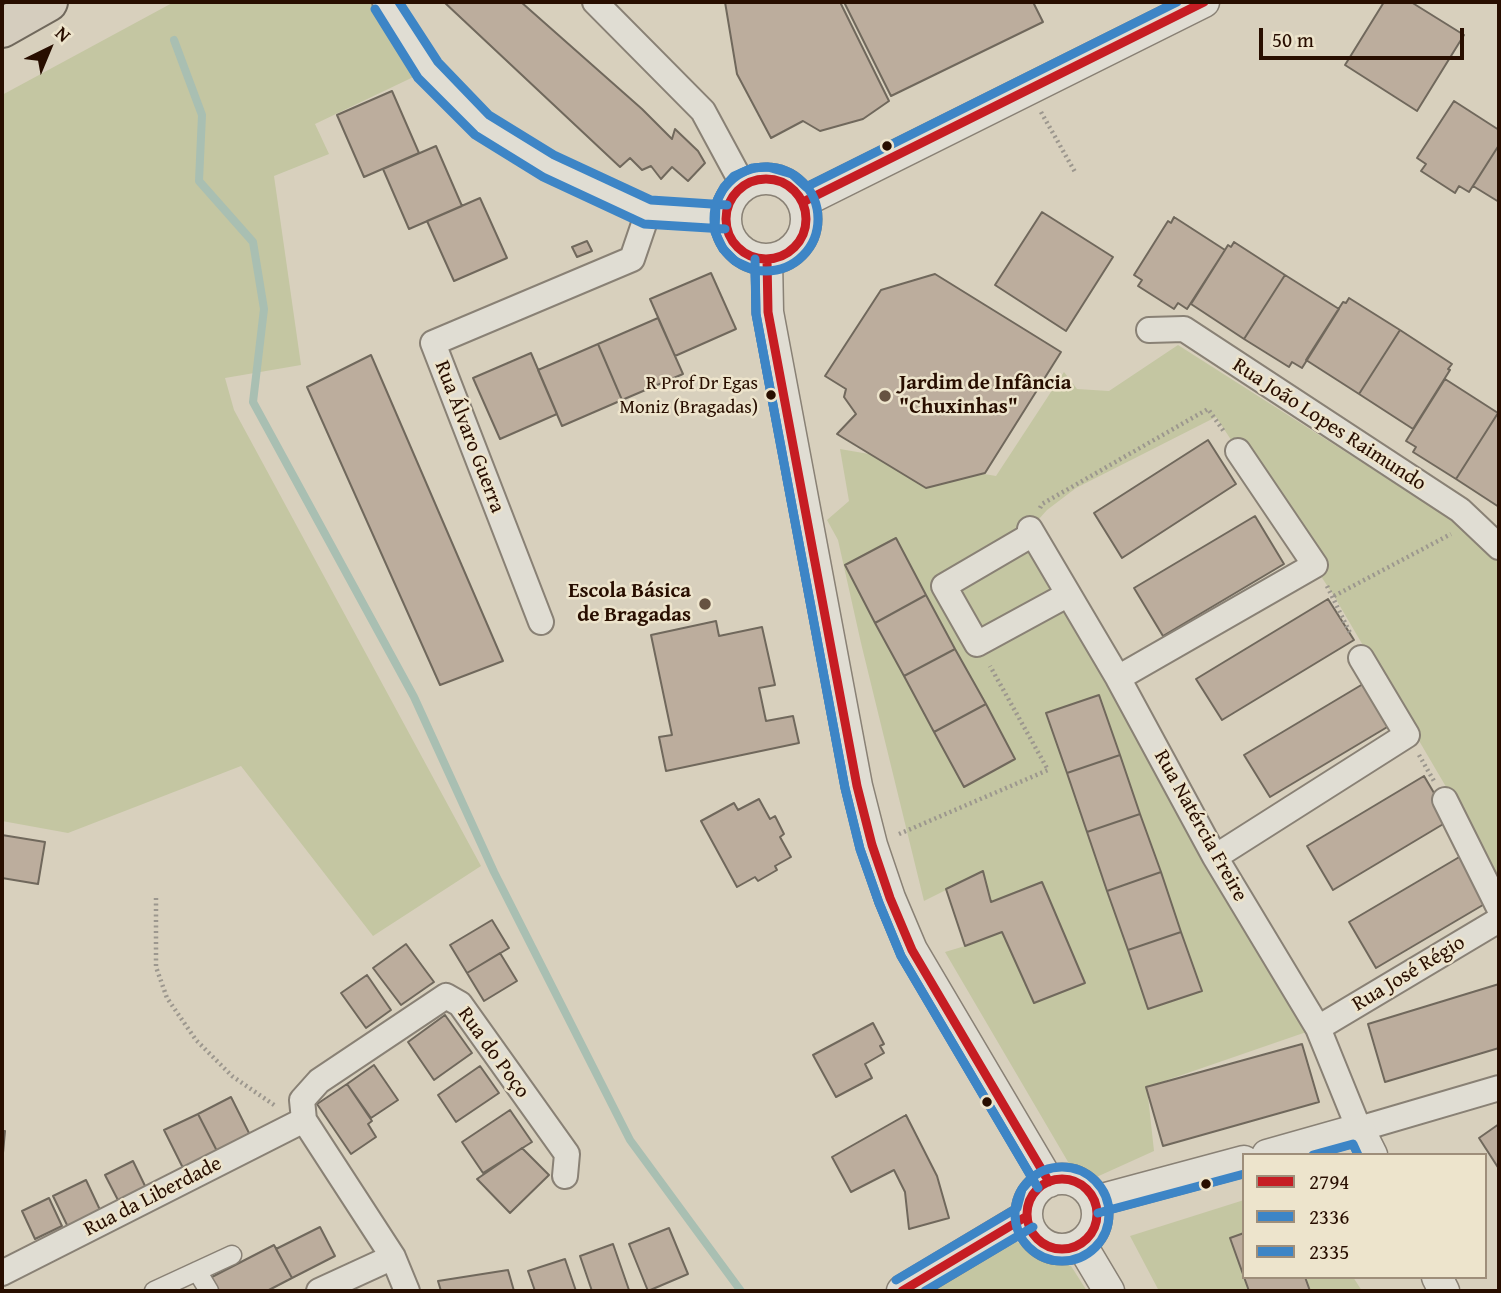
<!DOCTYPE html>
<html>
<head>
<meta charset="utf-8">
<style>
  body { margin:0 }
  #map { position:relative; width:1501px; height:1293px; overflow:hidden; background:#d8d0bd; font-family:"Gentium Book Plus",serif }
  canvas { display:block }
  .frame { position:absolute; inset:0; border:4px solid #280e00; pointer-events:none }
  .legend { position:absolute; left:1242px; top:1153px; width:245px; height:126px; box-sizing:border-box; background:#ede4cc; border:2px solid #9e8e7a; margin:0; padding:9px 12px; list-style:none; font-size:21px; color:#280e00 }
  .legend li { display:flex; align-items:center; gap:14px; height:35px }
  .legend b { width:35px; border:2px solid #9e8e7a }
  .north { position:absolute; left:14px; top:14px; width:70px; height:70px; -webkit-text-stroke:5px #ede4cc; paint-order:stroke; rotate:43deg; font-size:19px; font-weight:700; line-height:28px; text-align:center; color:#280e00 }
  .north::after { content:''; display:block; margin:auto; width:24px; height:32px; background:#280e00; clip-path:polygon(50% 0,100% 100%,50% 72%,0 100%) }
  .scale { position:absolute; left:1259px; top:28px; width:205px; height:32px; box-sizing:border-box; border:4px solid #280e00; border-top:0; padding-left:9px; font-size:21px; line-height:24px; white-space:nowrap; color:#280e00; -webkit-text-stroke:5px #ede4cc; paint-order:stroke }
</style>
</head>
<body>
<div id="map">
<canvas width="1501" height="1293"></canvas>
<div class="frame"></div>
<ul class="legend">
<li><b style="height:9px;background:#c61d23"></b>2794</li>
<li><b style="height:9px;background:#3d85c6"></b>2336</li>
<li><b style="height:9px;background:#3d85c6"></b>2335</li>
</ul>
<div class="north">N</div>
<div class="scale">50 m</div>
</div>
<script>
const context = document.querySelector('canvas').getContext('2d');
context.lineJoin = 'round';
function fillPath(path, color) {
  context.fillStyle = color;
  context.fill(path, 'evenodd');
}
function shape(rows) {
  const path = new Path2D();
  for (const r of rows) {
    if (r.length === 3) {
      path.moveTo(r[0] + r[2], r[1]);
      path.arc(r[0], r[1], r[2], 0, 2 * Math.PI);
      continue;
    }
    path.moveTo(r[0], r[1]);
    for (let i = 2; i < r.length; i += 2) path.lineTo(r[i], r[i + 1]);
  }
  return path;
}
function stroke(path, color, width, dash) {
  context.strokeStyle = color;
  context.lineWidth = width;
  context.lineCap = dash ? 'butt' : 'round';
  context.setLineDash(dash || []);
  context.stroke(path);
}
function write(font, color, halo, rows, align = 'center') {
  context.font = font + ' "Gentium Book Plus",serif';
  context.lineWidth = 5;
  context.setLineDash([]);
  context.textBaseline = 'middle';
  context.strokeStyle = halo;
  context.fillStyle = color;
  for (const [text, x, y, turn = 0] of rows) {
    context.save();
    context.translate(x, y);
    context.rotate((+turn || 0) * Math.PI / 180);
    context.textAlign = isNaN(turn) ? turn : align;
    if (halo) context.strokeText(text, 0, 0);
    context.fillText(text, 0, 0);
    context.restore();
  }
}
fillPath(shape([
  [174,2,385,2,428,70,315,124,329,154,274,176,301,365,225,378,234,410,481,866,373,936,241,766,68,833,2,821,2,95],
  [1178,345,1410,493,1473,522,1499,555,1499,877,1334,596,1216,417,1076,488,1047,510,1030,529,1318,1028,1147,1087,1154,1151,1081,1184,945,952,965,946,946,890,924,901,861,643,838,540,827,520,849,501,840,449,996,476,1064,372,1077,389,1109,391],
  [1244,1200,1244,1277,1353,1277,1362,1291,1159,1291,1130,1236],
  [1001,1235,1071,1266,1087,1291,903,1291]
]), '#c4c6a2');
stroke(shape([
  [174,40,202,115,199,181,253,242,264,309,253,402,414,697,494,872,630,1140,741,1291]
]), '#a9bfb2', 8);
const building = shape([
  [444,2,521,2,642,109,672,139,675,129,698,151,705,163,688,181,672,167,661,179,651,166,642,170,630,158,620,167,444,2],
  [725,2,840,2,889,101,863,119,820,131,803,121,771,138,737,74,725,2],
  [844,2,1033,2,1043,22,891,96,844,2],
  [1384,2,1411,2,1464,35,1417,111,1345,65,1384,2],
  [392,91,419,153,364,177,337,115,392,91],
  [1454,101,1499,130,1499,145,1469,192,1459,186,1455,193,1421,171,1426,164,1417,158,1454,101],
  [1499,145,1499,202,1473,186,1499,145],
  [436,146,462,206,409,229,383,169,436,146],
  [480,198,507,258,454,281,427,221,480,198],
  [1042,212,1113,257,1066,331,995,285,1042,212],
  [1174,217,1225,250,1187,309,1178,303,1174,309,1138,286,1142,280,1134,275,1168,221,1171,223,1174,217],
  [587,241,592,251,577,257,572,247,587,241],
  [1234,242,1285,275,1244,339,1191,304,1225,250,1228,245,1231,247,1234,242],
  [711,273,736,329,675,356,650,299,711,273],
  [935,274,1061,352,985,473,926,488,837,434,856,414,844,397,846,389,825,376,881,290,935,274],
  [1285,275,1339,309,1302,368,1292,362,1289,367,1244,339,1285,275],
  [1349,298,1400,330,1359,394,1306,360,1343,302,1346,303,1349,298],
  [658,318,683,374,622,400,598,344,658,318],
  [1400,330,1452,364,1448,369,1450,370,1413,429,1359,394,1400,330],
  [598,344,622,400,562,426,538,370,598,344],
  [531,353,557,414,500,439,473,378,531,353],
  [371,355,503,661,440,685,307,387,371,355],
  [1445,379,1498,413,1456,479,1413,452,1416,447,1406,441,1445,379],
  [1498,413,1499,414,1499,507,1456,479,1498,413],
  [1208,440,1236,484,1122,558,1094,513,1208,440],
  [1255,516,1284,564,1163,636,1134,588,1255,516],
  [896,538,926,595,875,623,845,565,896,538],
  [926,595,955,649,904,676,875,623,926,595],
  [1328,599,1354,640,1222,720,1196,679,1328,599],
  [716,621,719,636,762,627,775,685,759,688,766,721,793,716,799,743,666,771,659,737,672,735,651,635,716,621],
  [955,649,986,704,934,732,904,676,955,649],
  [1368,681,1394,723,1270,797,1244,755,1368,681],
  [1099,695,1120,755,1067,773,1046,713,1099,695],
  [986,704,1015,759,964,787,934,732,986,704],
  [1120,755,1140,814,1087,832,1067,773,1120,755],
  [1424,776,1450,820,1333,890,1307,846,1424,776],
  [759,799,770,819,775,816,784,834,780,837,791,857,775,866,777,870,758,881,755,877,737,887,701,821,734,803,738,810,759,799],
  [1140,814,1161,872,1107,891,1087,832,1140,814],
  [2,835,45,842,38,884,2,878,2,835],
  [1461,856,1488,902,1376,968,1349,922,1461,856],
  [983,871,991,902,1042,882,1085,983,1034,1003,1002,932,965,946,946,889,983,871],
  [1161,872,1181,932,1128,950,1107,891,1161,872],
  [492,920,509,948,467,973,450,945,492,920],
  [1181,932,1202,991,1148,1009,1128,950,1181,932],
  [406,944,434,982,401,1005,373,968,406,944],
  [500,953,517,981,484,1001,467,973,500,953],
  [367,975,391,1010,366,1028,341,993,367,975],
  [1499,984,1499,1048,1385,1082,1368,1024,1499,984],
  [445,1015,472,1053,434,1080,408,1042,445,1015],
  [873,1023,884,1044,880,1046,884,1053,865,1064,872,1078,836,1097,813,1055,873,1023],
  [1302,1044,1319,1102,1163,1146,1146,1087,1302,1044],
  [374,1065,398,1100,371,1118,347,1084,374,1065],
  [480,1066,499,1093,456,1122,438,1095,480,1066],
  [347,1084,372,1121,368,1124,376,1137,351,1154,317,1104,347,1084],
  [231,1097,251,1137,218,1153,198,1114,231,1097],
  [510,1110,532,1142,483,1173,462,1142,510,1110],
  [198,1114,218,1153,184,1170,164,1130,198,1114],
  [906,1115,937,1176,949,1218,909,1229,905,1192,894,1170,851,1192,832,1157,906,1115],
  [1499,1124,1499,1169,1479,1138,1499,1124],
  [2,1131,5,1131,2,1164,2,1131],
  [522,1148,549,1175,510,1213,477,1179,522,1148],
  [133,1161,147,1190,120,1204,105,1175,133,1161],
  [86,1180,101,1212,68,1227,53,1196,86,1180],
  [49,1198,62,1226,35,1239,22,1211,49,1198],
  [320,1227,335,1256,292,1278,276,1249,320,1227],
  [669,1228,688,1274,648,1291,629,1244,669,1228],
  [1244,1233,1244,1277,1305,1277,1310,1291,1249,1291,1230,1238,1244,1233],
  [613,1244,629,1290,592,1291,580,1256,613,1244],
  [274,1245,292,1278,267,1291,215,1291,208,1279,274,1245],
  [565,1259,576,1291,535,1291,528,1271,565,1259],
  [508,1270,514,1291,441,1291,438,1281,508,1270]
]);
fillPath(building, '#bcad9d');
stroke(building, '#70685c', 2);
const pedestrian = shape([
  [197,1271,209,1291],
  [154,1291,232,1255]
]);
const minor = shape([
  [385,2,428,70,481,125,548,166,648,212,726,217],
  [595,2,703,111,743,185],
  [1149,330,1184,329,1460,510,1499,547],
  [1030,529,1118,678,1215,857,1318,1028,1359,1129,1499,1088],
  [1033,534,944,586,977,644,1067,595],
  [541,622,433,343,632,259,648,212],
  [1118,678,1315,565,1238,451],
  [1445,800,1499,908],
  [1215,857,1407,735,1361,658],
  [1318,1028,1499,920],
  [2,1273,304,1120],
  [319,1291,393,1257],
  [407,1291,393,1257,304,1120,302,1100,319,1081,446,996,460,1004,567,1154,565,1176]
]);
const tertiary = shape([
  [766,219,40],
  [803,202,1204,2],
  [767,259,768,312,857,786,872,845,890,898,912,950,1049,1182],
  [1267,1155,1359,1129,1372,1155],
  [1062,1214,35],
  [1095,1201,1244,1161],
  [1081,1244,1109,1291],
  [1437,1277,1444,1291],
  [902,1291,1027,1216]
]);
const motorway = shape([
  [2,28,48,2]
]);
stroke(pedestrian, '#898175', 21);
stroke(minor, '#898175', 28);
stroke(tertiary, '#898175', 33);
stroke(motorway, '#70685c', 42);
stroke(shape([
  [1041,112,1075,172],
  [1040,508,1042,504,1208,409,1225,433],
  [1327,586,1351,635],
  [1334,596,1451,534],
  [1419,755,1434,781],
  [899,834,1048,770,990,666],
  [156,898,156,967,167,998,196,1040,232,1076,277,1107]
]), '#9c978e', 4.5, [2, 3.5]);
stroke(pedestrian, '#e0ddd3', 18);
stroke(minor, '#e0ddd3', 24);
stroke(tertiary, '#e0ddd3', 30);
stroke(motorway, '#d5cdbe', 38);
stroke(shape([
  [766,219,40],
  [803,202,1204,2],
  [767,259,768,312,857,786,872,845,890,898,912,950,1049,1182],
  [1062,1214,35],
  [902,1291,1027,1216]
]), '#c61d23', 9);
stroke(shape([
  [375,9,418,78,475,135,543,177,644,224,725,229],
  [766,219,52],
  [755,259,756,314,845,788,860,849,879,903,901,956,1038,1188],
  [1313,1155,1353,1144,1358,1155],
  [1062,1214,47],
  [1098,1213,1244,1174],
  [925,1291,1033,1227]
]), '#3d85c6', 9);
stroke(shape([
  [399,2,438,62,489,115,554,155,651,200,727,205],
  [896,1280,1017,1208,1022,1189,1032,1178,901,956,879,903,860,849,845,788,756,314,755,270,735,261,723,249,715,232,716,203,724,187,734,176,752,168,768,167,792,174,806,187,1177,2]
]), '#3d85c6', 9);
for (const [x, y, r, color] of [
  [887,146,6,"#280e00"],
  [771,395,6,"#280e00"],
  [885,396,7,"#665242"],
  [705,604,7,"#665242"],
  [987,1102,6,"#280e00"],
  [1206,1184,6,"#280e00"]
]) {
  const dot = new Path2D();
  dot.arc(x, y, r, 0, 2 * Math.PI);
  context.fillStyle = color;
  context.fill(dot);
  stroke(dot, '#ede4cc', 2.5);
}
write('19px', '#280e00', '#ede4cc', [
  ["R Prof Dr Egas",758,384],
  ["Moniz (Bragadas)",758,408]
], 'right');
write('bold 21px', '#280e00', '#ede4cc', [
  ["Jardim de Infância",899,384],
  ["\"Chuxinhas\"",899,408],
  ["Escola Básica",691,592,"right"],
  ["de Bragadas",691,616,"right"]
], 'left');
write('21px', '#280e00', '#ede4cc', [
  ["Rua João Lopes Raimundo",1329,425,33],
  ["Rua Álvaro Guerra",469,437,69],
  ["Rua Natércia Freire",1200,826,61],
  ["Rua José Régio",1409,974,-31],
  ["Rua do Poço",493,1053,54],
  ["Rua da Liberdade",153,1197,-27]
]);
</script>
</body>
</html>
